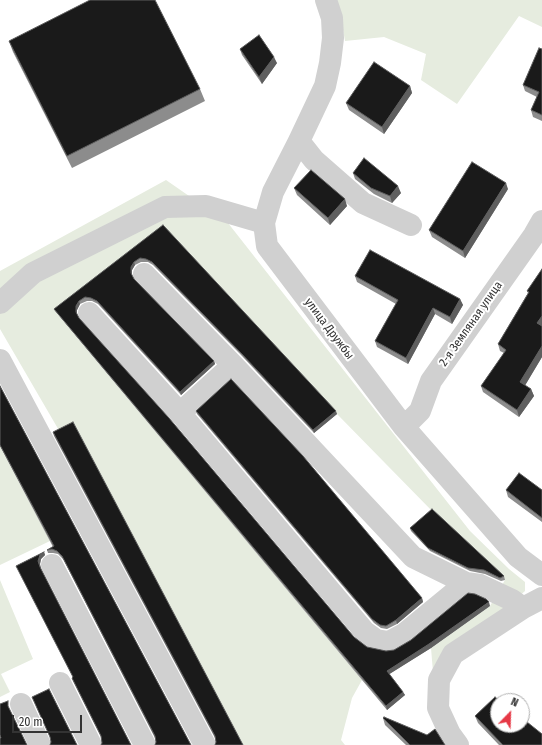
<!DOCTYPE html>
<html>
<head>
<meta charset="utf-8">
<style>
  body { margin:0 }
  #map { position:relative; width:542px; height:745px; overflow:hidden; background:#fff; font-family:"Fira Sans Condensed",sans-serif }
  canvas { display:block }
  .north { position:absolute; left:490px; top:693px; width:40px; height:40px; box-sizing:border-box; background:#fff; border:1px solid #adadad; border-radius:50%; rotate:23deg; font-size:11px; font-weight:700; line-height:16px; text-align:center; color:#333 }
  .north::after { content:''; display:block; margin:auto; width:14px; height:18px; background:#e63946; clip-path:polygon(50% 0,100% 100%,50% 72%,0 100%) }
  .scale { position:absolute; left:12px; top:715px; width:70px; height:18px; box-sizing:border-box; border:2px solid #333; border-top:0; padding-left:5px; font-size:12px; line-height:14px; white-space:nowrap; color:#333; -webkit-text-stroke:3px #fff; paint-order:stroke }
</style>
</head>
<body>
<div id="map">
<canvas width="542" height="745"></canvas>
<div class="north">N</div>
<div class="scale">20 m</div>
</div>
<script>
const context = document.querySelector('canvas').getContext('2d');
context.lineJoin = 'round';
function fillPath(path, color) {
  context.fillStyle = color;
  context.fill(path, 'evenodd');
}
function shape(rows) {
  const path = new Path2D();
  for (const r of rows) {
    path.moveTo(r[0], r[1]);
    for (let i = 2; i < r.length; i += 2) path.lineTo(r[i], r[i + 1]);
  }
  return path;
}
function stroke(path, color, width, dash) {
  context.strokeStyle = color;
  context.lineWidth = width;
  context.lineCap = dash ? 'butt' : 'round';
  context.setLineDash(dash || []);
  context.stroke(path);
}
function write(font, color, halo, rows, align = 'center') {
  context.font = font + ' "Fira Sans Condensed",sans-serif';
  context.lineWidth = 4;
  context.setLineDash([]);
  context.textBaseline = 'middle';
  context.strokeStyle = halo;
  context.fillStyle = color;
  for (const [text, x, y, turn = 0] of rows) {
    context.save();
    context.translate(x, y);
    context.rotate((+turn || 0) * Math.PI / 180);
    context.textAlign = isNaN(turn) ? turn : align;
    if (halo) context.strokeText(text, 0, 0);
    context.fillText(text, 0, 0);
    context.restore();
  }
}
fillPath(shape([
  [335,0,542,0,542,27,519,16,457,104,421,80,426,54,384,37,345,41,340,12],
  [166,180,228,223,470,531,509,569,525,582,525,591,433,672,431,648,490,606,505,580,433,512,337,414,165,228,56,312,362,680,352,698,341,740,345,745,242,745,0,329,0,271],
  [0,446,50,541,0,565],
  [0,580,33,659,1,674,10,692,0,697]
]), '#e6ecdf');
stroke(shape([
  [326,0,332,18,333,38,330,63,325,86,299,141,273,192,264,223,267,246,404,427,518,557,542,575],
  [299,141,314,160,363,203,411,225],
  [144,274,233,365,413,557,466,583,480,585,512,600,523,608],
  [0,303,33,273,165,207,206,206,264,223],
  [89,313,180,413,365,632,376,640,389,642,404,634,466,583],
  [0,360,205,745],
  [180,413,233,365],
  [404,427,420,411,431,381,534,235,542,221],
  [52,565,145,745],
  [60,683,91,745],
  [21,704,40,745],
  [458,745,450,734,438,708,439,680,453,654,523,608,542,598]
]), '#d0d0d0', 22);
fillPath(shape([
  [9,41,200,89,205,101,72,168,13,52],
  [240,49,277,63,262,84,242,55],
  [542,49,542,121,533,117,531,110,537,97,525,91,523,85],
  [410,86,412,93,384,134,349,110,346,103],
  [353,173,401,193,392,203,374,194,355,179],
  [294,188,347,206,330,225,297,195],
  [508,189,465,258,432,237,429,230],
  [163,225,337,414,314,433,242,356,153,265,148,262,141,262,135,265,132,270,132,276,134,279,214,361,215,364,181,395,98,304,92,301,87,301,80,304,77,310,77,314,79,318,354,637,367,647,386,651,394,650,490,606,431,648,389,674,403,692,405,695,387,710,56,312,54,309],
  [542,269,542,357,525,385,531,389,534,396,519,417,483,392,481,386,504,353,500,351,498,344,528,293,527,291],
  [355,276,460,299,463,305,452,324,435,314,408,364,377,347,375,341,396,304,357,282],
  [0,386,191,745,156,742,155,738,63,559,58,554,53,553,48,553,47,550,53,547,0,446],
  [196,411,422,598,423,602,397,624,387,629,381,628,374,623,197,414],
  [53,432,243,745,216,742,215,738,54,436],
  [506,490,542,490,542,522,508,497],
  [410,528,504,576,505,580,501,581,485,574,470,571,430,551,411,531],
  [44,552,45,555,41,559,40,564,41,569,131,745,102,743,101,737,73,681,72,678,73,677,18,569,16,566],
  [475,716,542,745,499,745,478,723],
  [383,718,445,745,406,745,385,725]
]), '#8c8c8c');
fillPath(shape([
  [274,57,277,63,262,84,259,77],
  [410,86,412,93,384,134,382,127],
  [506,183,508,189,465,258,463,251],
  [398,186,401,193,392,203,390,196],
  [345,199,347,206,330,225,328,218],
  [134,262,135,265,132,270,132,277,131,273,131,267],
  [460,299,463,305,452,324,450,317],
  [79,301,80,304,77,310,77,315,76,312,76,306],
  [433,308,435,314,408,364,406,358],
  [542,316,542,326,537,323],
  [542,346,542,357,523,389,520,382],
  [214,361,215,364,181,395,180,392],
  [531,389,534,396,519,417,517,410],
  [336,411,337,414,314,433,313,430],
  [44,552,45,555,41,559,40,564,41,571,38,561,40,555],
  [422,598,423,602,397,624,396,620],
  [489,602,490,606,431,648,388,675,387,671],
  [403,692,405,695,387,710,386,706]
]), '#5f5f5f');
const building = shape([
  [90,0,155,0,200,89,67,156,9,41,90,0],
  [259,35,274,57,259,77,240,49,259,35],
  [539,48,542,49,542,115,531,110,539,92,523,85,539,48],
  [374,62,410,86,382,127,346,103,374,62],
  [364,158,398,186,390,196,371,188,353,173,364,158],
  [472,162,506,183,463,251,429,230,472,162],
  [311,170,345,199,328,218,294,188,311,170],
  [163,225,336,411,313,430,241,353,152,262,146,259,140,258,134,262,131,267,131,273,134,279,214,361,180,392,97,301,91,298,85,297,79,301,76,306,76,312,79,318,169,418,354,637,367,647,386,651,394,650,411,640,468,593,475,594,486,599,489,602,429,644,387,671,403,692,386,706,54,309,163,225],
  [370,250,460,299,450,317,433,308,406,358,375,341,398,300,355,276,370,250],
  [542,269,542,316,537,323,542,326,542,346,520,382,531,389,517,410,481,386,506,350,498,344,529,292,527,291,542,269],
  [231,379,303,456,422,598,396,620,386,626,380,625,372,619,196,411,231,379],
  [0,386,191,745,155,745,156,742,155,736,62,556,57,551,52,549,47,550,54,546,0,445,0,386],
  [73,422,243,745,215,745,216,742,215,736,53,432,73,422],
  [519,473,542,490,542,518,506,490,519,473],
  [432,509,504,576,500,578,484,570,468,568,428,548,410,528,432,509],
  [44,552,40,555,38,561,40,567,131,745,101,745,102,743,101,736,72,678,73,677,16,566,44,552],
  [49,689,77,745,50,745,51,742,50,737,32,697,49,689],
  [495,697,500,701,498,701,498,725,522,725,522,718,542,734,542,745,503,745,475,716,495,697],
  [8,701,8,706,27,745,0,745,0,738,1,738,0,735,0,704,8,701],
  [384,717,427,735,435,729,445,745,410,745,383,718,384,717]
]);
fillPath(building, '#1a1a1a');
stroke(building, '#5f5f5f', 1);
write('12px', '#333', '#fff', [
  ["2-я Земляная улица",471,324,-55],
  ["улица Дружбы",329,329,53]
]);
</script>
</body>
</html>
